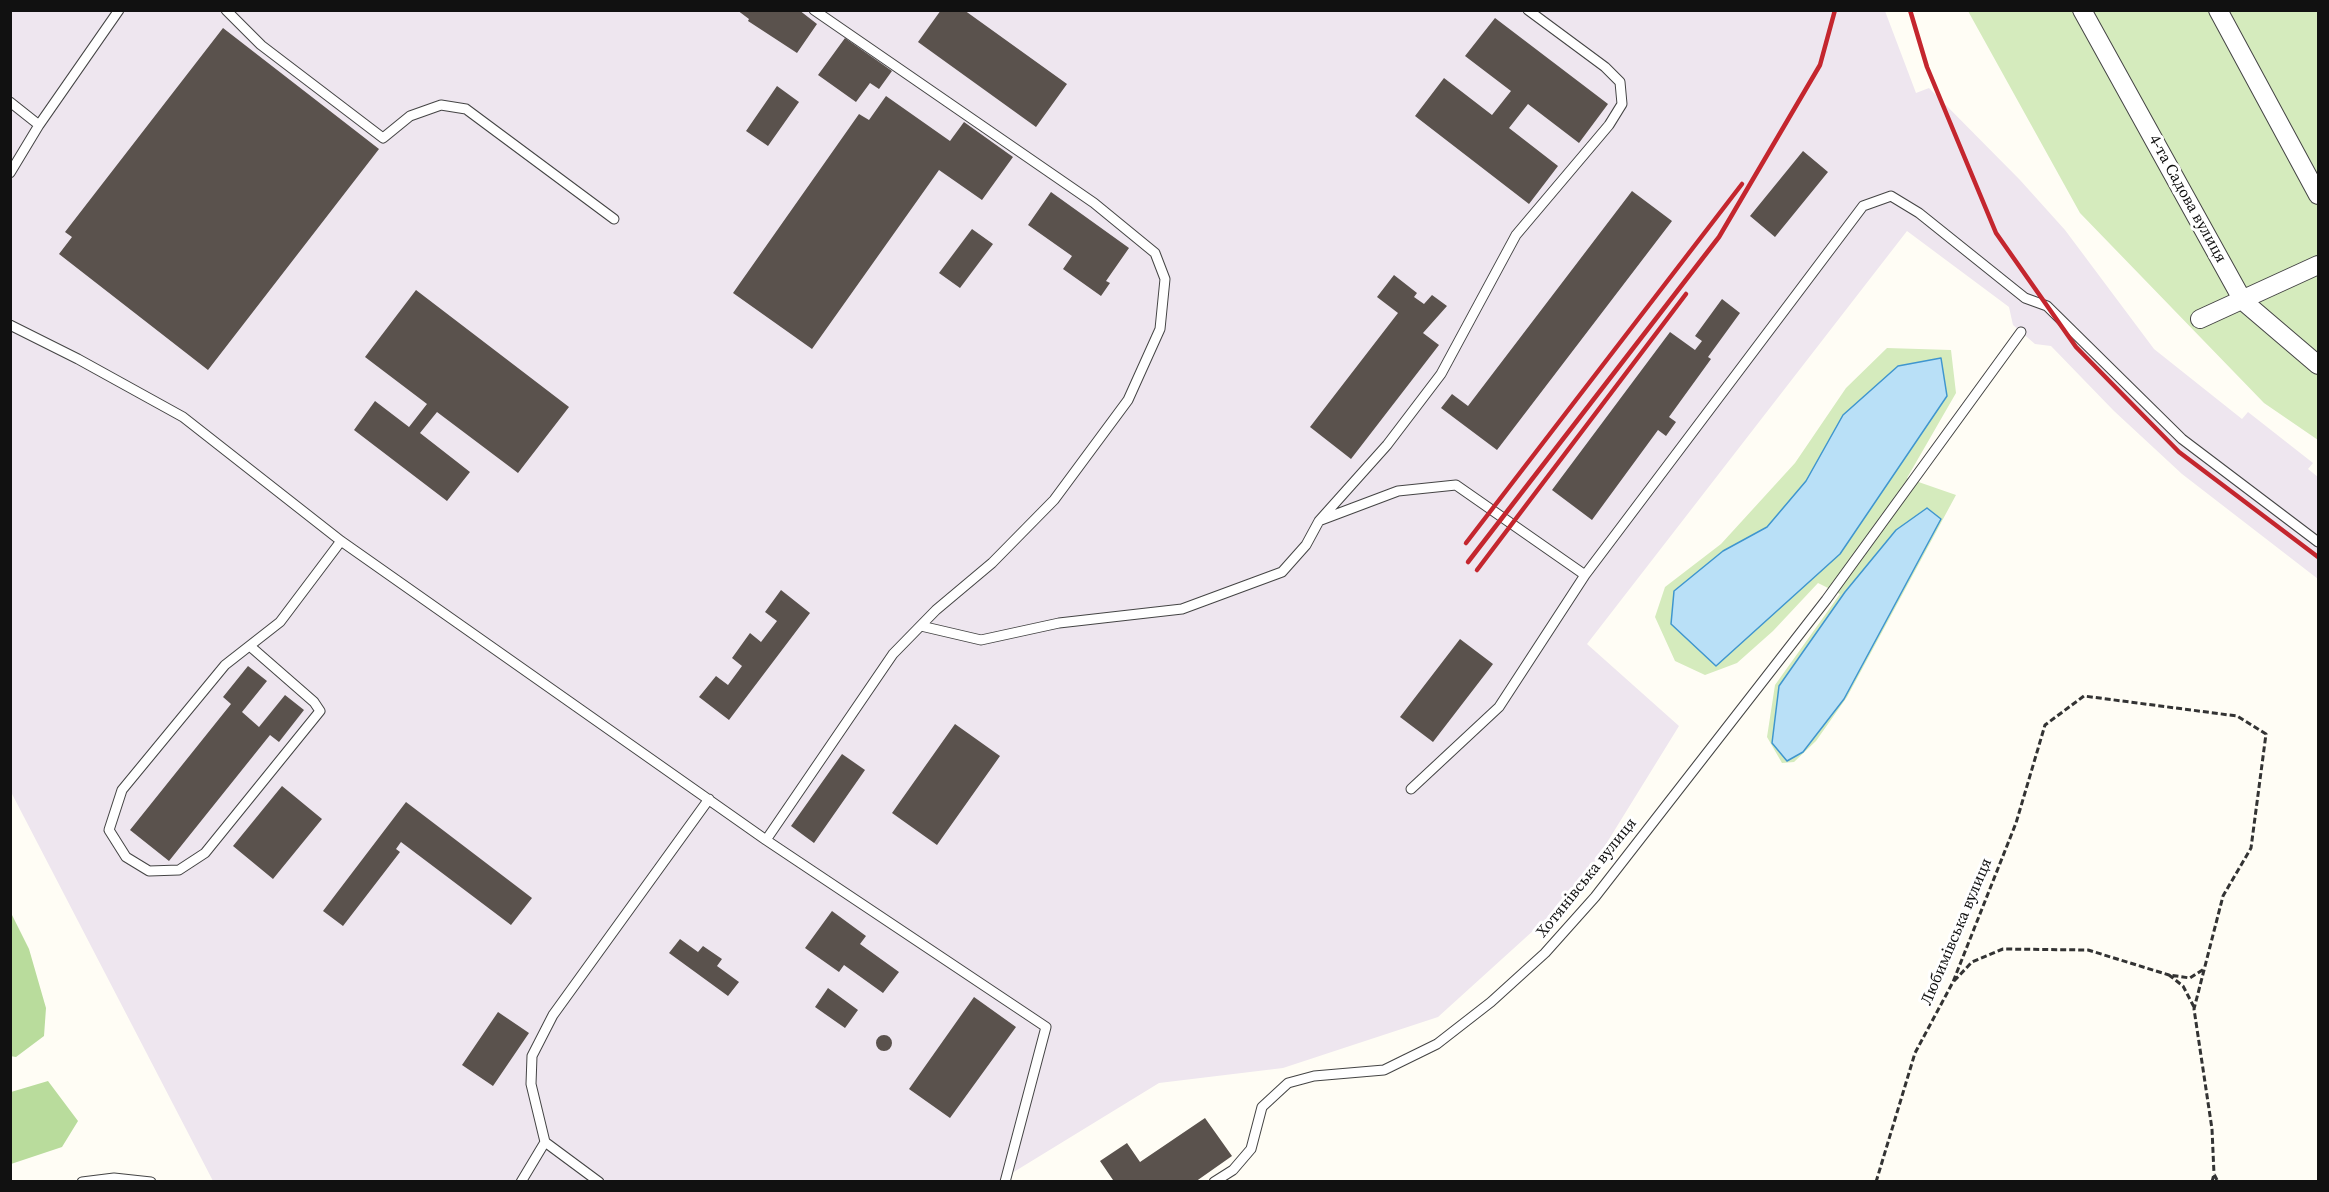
<!DOCTYPE html>
<html>
<head>
<meta charset="utf-8">
<style>
  body { margin:0 }
  #map { position:relative; width:2329px; height:1192px; overflow:hidden; background:#fffdf5; font-family:"Source Serif 4",serif }
  canvas { display:block }
  .frame { position:absolute; inset:0; border:12px solid #111; pointer-events:none }
</style>
</head>
<body>
<div id="map">
<canvas width="2329" height="1192"></canvas>
<div class="frame"></div>
</div>
<script>
const context = document.querySelector('canvas').getContext('2d');
context.lineJoin = 'round';
function fillPath(path, color) {
  context.fillStyle = color;
  context.fill(path, 'evenodd');
}
function shape(rows) {
  const path = new Path2D();
  for (const r of rows) {
    if (r.length === 3) {
      path.moveTo(r[0] + r[2], r[1]);
      path.arc(r[0], r[1], r[2], 0, 2 * Math.PI);
      continue;
    }
    path.moveTo(r[0], r[1]);
    for (let i = 2; i < r.length; i += 2) path.lineTo(r[i], r[i + 1]);
  }
  return path;
}
function stroke(path, color, width, dash) {
  context.strokeStyle = color;
  context.lineWidth = width;
  context.lineCap = dash ? 'butt' : 'round';
  context.setLineDash(dash || []);
  context.stroke(path);
}
function write(font, color, halo, rows, align = 'center') {
  context.font = font + ' "Source Serif 4",serif';
  context.lineWidth = 6;
  context.setLineDash([]);
  context.textBaseline = 'middle';
  context.strokeStyle = halo;
  context.fillStyle = color;
  for (const [text, x, y, turn = 0] of rows) {
    context.save();
    context.translate(x, y);
    context.rotate((+turn || 0) * Math.PI / 180);
    context.textAlign = isNaN(turn) ? turn : align;
    if (halo) context.strokeText(text, 0, 0);
    context.fillText(text, 0, 0);
    context.restore();
  }
}
fillPath(shape([
  [11,11,1885,11,1916,93,1929,88,2020,180,2065,230,2154,349,2242,419,2248,412,2313,463,2308,469,2318,477,2318,579,2182,474,2114,411,2051,346,2035,344,2013,325,2009,307,1907,231,1587,644,1679,726,1577,891,1438,1017,1283,1068,1159,1083,999,1181,213,1181,11,792]
]), '#eee6ef');
fillPath(shape([
  [1968,11,2318,11,2318,440,2264,403,2080,213],
  [1887,348,1951,350,1956,393,1907,478,1956,495,1847,697,1816,741,1794,762,1782,763,1767,737,1775,685,1840,594,1818,583,1773,631,1737,663,1705,675,1675,661,1655,617,1665,587,1721,544,1795,463,1846,388]
]), '#d5ebbd');
fillPath(shape([
  [11,913,29,949,46,1008,44,1036,16,1057,10,1056],
  [48,1081,78,1121,62,1147,11,1164,11,1092]
]), '#b9dc9c');
const water = shape([
  [1941,358,1947,396,1840,554,1716,666,1671,624,1674,591,1723,551,1767,527,1806,481,1843,415,1898,366,1941,358],
  [1927,508,1941,519,1844,699,1803,752,1787,761,1772,743,1779,686,1845,592,1896,530,1927,508]
]);
fillPath(water, '#b9e0f7');
stroke(water, '#3f96cf', 1.5);
fillPath(shape([
  [737,10,799,10,817,24,797,53,748,21,749,19],
  [941,10,964,10,1067,84,1036,127,918,42],
  [1495,18,1608,104,1579,143,1528,104,1509,128,1558,166,1529,204,1415,116,1444,78,1492,115,1511,91,1465,56],
  [223,28,379,149,208,370,59,254,72,237,65,232],
  [845,38,892,71,879,89,870,83,856,102,818,75],
  [777,86,799,102,768,146,746,131],
  [886,96,950,141,964,122,1013,157,982,200,939,170,812,349,733,293,859,114,869,120],
  [1803,151,1828,172,1775,237,1750,216],
  [1632,191,1672,221,1497,450,1441,408,1452,394,1468,406],
  [1051,192,1129,248,1106,281,1110,283,1101,296,1063,269,1072,256,1028,225],
  [972,229,993,244,960,288,939,273],
  [1394,275,1417,293,1414,297,1424,304,1432,295,1447,306,1423,333,1439,345,1351,459,1310,427,1398,313,1377,297],
  [416,290,569,407,518,473,437,412,420,433,470,472,447,501,354,430,375,401,409,427,427,404,365,357],
  [1722,299,1740,313,1708,357,1711,359,1669,417,1676,422,1666,436,1658,430,1592,520,1552,490,1670,332,1695,350,1702,341,1695,336],
  [781,590,810,613,729,720,699,697,716,676,728,685,742,666,732,658,750,633,761,642,777,621,765,612],
  [1460,639,1493,664,1433,742,1400,717],
  [248,666,267,681,242,712,259,727,285,695,304,710,279,742,270,735,169,861,130,830,231,704,223,697],
  [955,724,1000,756,937,845,892,813],
  [842,754,865,770,814,843,791,826],
  [282,786,322,819,273,879,233,846],
  [406,802,532,898,511,925,401,842,396,849,400,852,343,926,323,911],
  [832,911,866,936,860,944,899,972,883,993,844,965,839,972,805,948],
  [680,939,698,952,703,946,722,959,717,966,739,982,728,996,669,953],
  [828,988,858,1010,845,1028,815,1007],
  [974,997,1016,1027,950,1118,909,1089],
  [498,1012,529,1033,493,1086,462,1065],
  [884,1043,8],
  [1205,1118,1232,1156,1195,1182,1111,1182,1113,1180,1100,1161,1127,1143,1140,1162]
]), '#5a524d');
const service = shape([
  [226,10,261,45,383,138,410,116,441,105,466,109,614,219],
  [814,10,1094,203,1155,253,1165,279,1160,329,1128,400,1054,500,992,563,936,610,893,654,766,840,1046,1027,1005,1182],
  [10,102,39,125,10,173],
  [39,125,119,10],
  [10,325,78,359,183,417,341,541,766,840],
  [1321,520,1398,491,1456,485,1585,575],
  [921,626,981,640,1059,623,1182,609,1282,572,1306,545,1319,521,1387,445,1441,374,1516,235,1609,125,1622,104,1620,82,1605,67,1528,10],
  [251,647,314,702,320,711,205,853,179,870,149,871,126,857,109,830,122,790,225,665,280,622,341,541],
  [1411,789,1499,707,1585,575,1863,206,1891,196,1919,213,2025,298,2047,306,2182,439,2318,542],
  [82,1182,114,1178,151,1182],
  [521,1182,545,1142],
  [599,1182,545,1142,531,1084,532,1056,553,1015,709,799],
  [1214,1182,1233,1170,1251,1149,1262,1107,1288,1083,1314,1076,1384,1070,1437,1044,1491,1002,1545,953,1595,897,1826,600,2021,332]
]);
const minor = shape([
  [2082,10,2243,301,2318,365],
  [2218,10,2318,195],
  [2200,319,2318,265]
]);
stroke(service, '#444', 11);
stroke(minor, '#444', 20);
stroke(shape([
  [1954,981,1972,962,2003,949,2088,950,2169,975],
  [2194,1007,2183,986,2169,975,2190,978,2204,969],
  [1876,1182,1915,1053,1953,982,2016,823,2045,725,2084,696,2237,716,2266,734,2251,848,2223,896,2194,1009,2212,1129,2214,1174],
  [2212,1182,2214,1174,2218,1182]
]), '#333', 3, [6, 3]);
stroke(service, '#fff', 9);
stroke(minor, '#fff', 18);
stroke(shape([
  [1910,10,1927,67,1996,233,2076,347,2179,452,2318,557],
  [1466,543,1742,184],
  [1468,562,1719,237,1820,65,1835,10],
  [1477,570,1686,294]
]), '#c4262e', 4.5);
write('16px', '#111', '#fff', [
  ["4-та Садова вулиця",2187,199,61],
  ["Хотянівська вулиця",1587,878,-51],
  ["Любимівська вулиця",1957,932,-67]
]);
</script>
</body>
</html>
